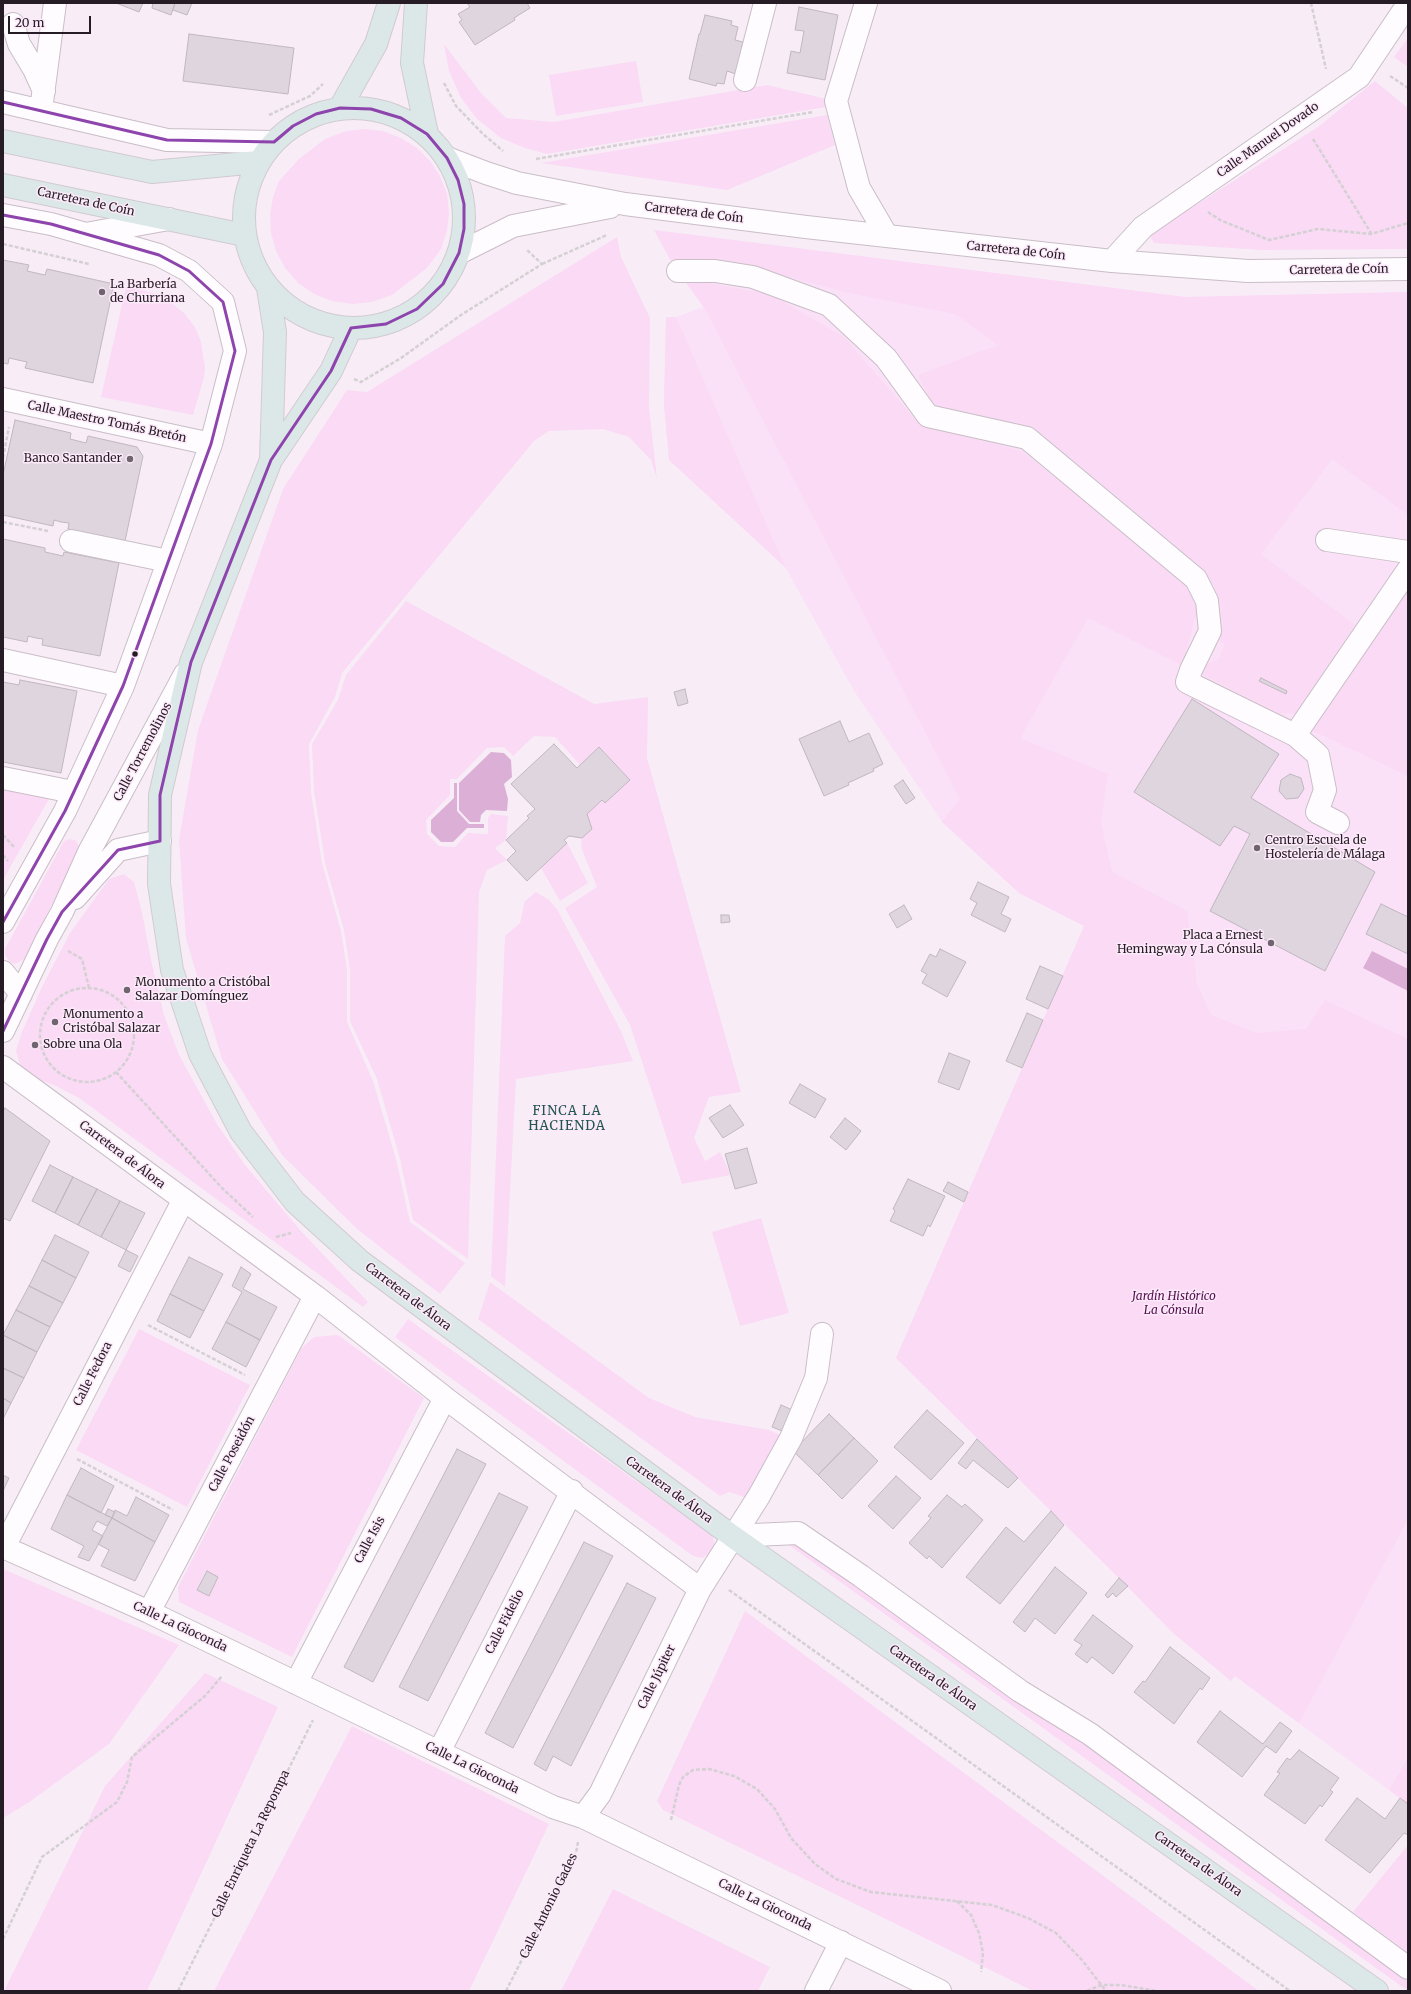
<!DOCTYPE html>
<html>
<head>
<meta charset="utf-8">
<style>
  body { margin:0 }
  #map { position:relative; width:1411px; height:1994px; overflow:hidden; background:#f8edf6; font-family:Merriweather,serif }
  canvas { display:block }
  .frame { position:absolute; inset:0; border:4px solid #261c25; pointer-events:none }
  .scale { position:absolute; left:8px; top:16px; width:83px; height:18px; box-sizing:border-box; border:2px solid #261c25; border-top:0; padding-left:5px; font-size:12px; line-height:14px; white-space:nowrap; color:#261c25; -webkit-text-stroke:3px #fce9f9; paint-order:stroke }
</style>
</head>
<body>
<div id="map">
<canvas width="1411" height="1994"></canvas>
<div class="frame"></div>
<div class="scale">20 m</div>
</div>
<script>
const context = document.querySelector('canvas').getContext('2d');
context.lineJoin = 'round';
function fillPath(path, color) {
  context.fillStyle = color;
  context.fill(path, 'evenodd');
}
function shape(rows) {
  const path = new Path2D();
  for (const r of rows) {
    if (r.length === 3) {
      path.moveTo(r[0] + r[2], r[1]);
      path.arc(r[0], r[1], r[2], 0, 2 * Math.PI);
      continue;
    }
    path.moveTo(r[0], r[1]);
    for (let i = 2; i < r.length; i += 2) path.lineTo(r[i], r[i + 1]);
  }
  return path;
}
function stroke(path, color, width, dash) {
  context.strokeStyle = color;
  context.lineWidth = width;
  context.lineCap = dash ? 'butt' : 'round';
  context.setLineDash(dash || []);
  context.stroke(path);
}
function write(font, color, halo, rows, align = 'center') {
  context.font = font + ' Merriweather,serif';
  context.lineWidth = 3;
  context.setLineDash([]);
  context.textBaseline = 'middle';
  context.strokeStyle = halo;
  context.fillStyle = color;
  for (const [text, x, y, turn = 0] of rows) {
    context.save();
    context.translate(x, y);
    context.rotate((+turn || 0) * Math.PI / 180);
    context.textAlign = isNaN(turn) ? turn : align;
    if (halo) context.strokeText(text, 0, 0);
    context.fillText(text, 0, 0);
    context.restore();
  }
}
fillPath(shape([
  [654,230,1185,297,1408,292,1408,1755,1389,1790,1235,1676,1231,1681,1172,1632,1119,1578,896,1358,1084,926,1019,893,942,822,854,691,785,567,669,460,664,405,666,317,676,317,703,307,671,261]
]), '#fae1f7');
fillPath(shape([
  [1408,38,1408,67,1394,57],
  [444,44,481,93,506,118,554,122,767,85,827,99,826,107,547,154,525,148,501,138,477,119,461,98,449,71],
  [636,61,643,102,556,116,549,75],
  [1375,81,1408,108,1408,249,1262,250,1154,243,1149,235,1318,127],
  [827,115,835,145,727,190,541,163],
  [364,129,383,131,401,138,417,148,430,161,440,176,447,194,449,213,447,231,441,249,427,268,392,295,372,302,352,304,332,301,314,294,298,283,285,268,276,251,271,233,270,215,273,197,279,181,299,159,325,139,346,131],
  [654,230,1185,297,1408,292,1408,515,1332,459,1261,554,1355,625,1304,706,1296,714,1279,713,1199,673,1203,666,1219,659,1225,644,1219,641,1221,610,1214,585,1188,558,1024,426,933,406,918,375,998,345,955,314,849,293,736,263,671,261],
  [617,237,621,257,650,318,649,407,657,479,651,460,629,437,603,429,549,431,534,441,342,673,335,697,309,744,311,792,322,863,341,931,347,969,347,1022,373,1081,396,1159,410,1222,465,1263,440,1294,356,1228,282,1155,222,1059,186,939,179,840,198,730,283,489,347,390,367,392],
  [683,279,770,294,844,337,919,424,1022,451,1184,581,1199,604,1202,617,1194,619,1183,666,1088,618,1020,738,1108,774,1101,823,1112,872,1187,911,1197,984,1211,1015,1257,1033,1306,1029,1325,1000,1408,1039,1408,1519,1299,1723,1235,1676,1231,1681,1172,1632,1119,1578,896,1358,1084,926,1019,893,942,822,960,799,704,307],
  [126,287,154,293,170,302,184,313,195,327,201,342,205,368,204,378,193,415,101,397],
  [666,317,676,317,785,567,669,460,664,405],
  [1408,590,1408,776,1313,731,1322,711],
  [406,601,594,704,648,697,647,758,741,1092,709,1097,694,1138,705,1161,720,1152,731,1175,682,1184,630,1025,565,908,597,887,581,847,582,838,592,829,587,814,602,800,605,803,630,780,599,747,580,765,555,737,534,736,513,756,504,747,487,748,457,779,450,779,450,795,426,820,427,834,439,846,455,847,468,833,488,834,488,818,491,814,508,816,506,840,495,848,507,860,487,870,479,892,468,1259,413,1220,400,1159,377,1079,350,1021,350,970,344,930,325,863,314,791,312,744,338,700,346,675],
  [3,787,50,797,3,880],
  [69,839,75,840,78,844,79,849,25,959,15,964,10,962,5,955,5,949,64,841],
  [567,843,588,883,560,901,541,868],
  [124,874,134,882,142,912,151,960,164,1015,179,1055,217,1124,245,1165,300,1230,368,1302,363,1307,79,1098,54,1085,30,1077,20,1065,16,1051,21,1034,42,987,70,933,109,879],
  [536,892,549,900,557,909,621,1031,633,1061,516,1079,505,1287,491,1276,505,936,520,923,525,901],
  [761,1218,789,1313,740,1326,712,1232],
  [490,1282,649,1398,695,1417,769,1430,785,1437,747,1498,729,1492,720,1496,478,1319],
  [408,1319,712,1535,715,1546,708,1555,702,1558,693,1556,395,1337],
  [139,1329,250,1385,187,1507,76,1450],
  [338,1335,424,1398,292,1657,179,1602,178,1587,301,1349,314,1337],
  [206,1571,218,1577,209,1596,197,1590],
  [782,1540,800,1545,1103,1753,1408,1982,1408,1991],
  [3,1569,179,1645,109,1744,28,1803,3,1818],
  [745,1611,1259,1991,1033,1991,663,1810,657,1801],
  [205,1673,278,1707,147,1991,4,1991,105,1786],
  [352,1726,549,1824,469,1991,214,1991],
  [1408,1756,1408,1804,1389,1790],
  [1408,1845,1408,1953,1353,1912],
  [613,1889,770,1967,758,1991,561,1991]
]), '#fadaf5');
fillPath(shape([
  [491,752,504,753,511,760,512,777,504,784,508,799,507,811,486,810,481,815,480,822,470,822,459,810,459,783],
  [454,783,457,783,457,811,469,824,484,824,484,828,467,828,453,842,441,842,431,832,431,820,454,798],
  [1372,951,1408,969,1408,991,1363,968]
]), '#dcb0d6');
const building = shape([
  [116,3,143,3,139,12,116,3],
  [153,3,175,3,171,15,152,8,153,3],
  [175,3,192,3,187,15,173,10,175,3],
  [467,3,527,3,530,8,514,18,515,20,475,45,459,22,462,20,458,14,470,7,467,3],
  [799,7,838,15,825,80,787,73,791,51,800,53,804,31,795,30,799,7],
  [705,15,732,21,731,25,738,27,735,40,743,42,736,74,727,71,724,84,717,83,716,86,689,79,699,34,700,34,705,15],
  [189,34,294,48,288,94,183,81,189,34],
  [3,260,29,265,27,271,45,275,47,269,114,284,93,383,25,368,27,362,9,358,8,364,3,363,3,260],
  [15,420,71,433,70,439,86,443,88,436,137,447,143,456,125,541,68,529,69,523,61,522,54,520,53,526,3,515,3,475,15,420],
  [3,539,45,548,45,552,63,556,64,552,119,563,100,656,42,645,43,639,36,638,28,636,27,642,3,637,3,539],
  [1261,678,1287,691,1286,694,1259,681,1261,678],
  [20,680,77,691,61,773,3,762,3,682,19,685,20,680],
  [685,689,688,703,678,706,674,692,685,689],
  [1192,699,1279,754,1251,798,1375,872,1325,971,1210,911,1250,834,1234,826,1220,846,1134,792,1192,699],
  [840,721,849,742,869,733,883,764,873,769,874,771,848,783,849,785,824,796,799,739,840,721],
  [554,744,577,768,599,747,630,780,605,803,602,800,587,814,592,829,582,838,569,836,564,840,567,843,527,881,507,860,516,851,506,840,529,818,527,816,535,809,511,784,554,744],
  [1290,774,1301,778,1304,789,1298,798,1286,799,1279,791,1281,780,1290,774],
  [903,780,915,798,906,804,894,786,903,780],
  [978,882,1009,897,1001,914,1011,919,1005,932,971,915,977,903,970,899,978,882],
  [1381,904,1408,917,1408,954,1366,934,1381,904],
  [904,905,912,919,897,928,889,914,904,905],
  [721,915,729,915,730,922,721,923,721,915],
  [940,949,966,962,947,997,922,983,927,974,921,971,930,954,936,957,940,949],
  [1040,966,1063,976,1048,1009,1026,999,1040,966],
  [1027,1013,1043,1020,1022,1068,1006,1061,1027,1013],
  [949,1053,970,1061,959,1090,938,1082,949,1053],
  [800,1084,826,1099,815,1118,789,1103,800,1084],
  [730,1105,744,1125,723,1138,709,1118,730,1105],
  [5,1108,50,1141,10,1221,3,1218,3,1112,5,1108],
  [845,1118,861,1131,846,1150,830,1137,845,1118],
  [747,1148,757,1183,735,1189,725,1154,747,1148],
  [50,1165,73,1177,55,1213,32,1201,50,1165],
  [73,1177,97,1189,78,1225,55,1213,73,1177],
  [908,1179,945,1196,930,1227,928,1225,923,1236,890,1221,895,1211,893,1209,908,1179],
  [948,1182,968,1192,964,1202,943,1191,948,1182],
  [97,1189,120,1201,101,1237,78,1225,97,1189],
  [120,1201,145,1213,126,1250,101,1237,120,1201],
  [55,1235,89,1252,76,1278,42,1260,55,1235],
  [126,1250,138,1256,130,1272,118,1266,126,1250],
  [189,1257,223,1274,204,1311,170,1294,189,1257],
  [42,1260,76,1278,63,1303,29,1286,42,1260],
  [241,1267,251,1274,243,1289,277,1307,260,1340,226,1322,242,1292,232,1286,241,1267],
  [29,1286,63,1303,50,1327,16,1310,29,1286],
  [170,1294,204,1311,190,1338,157,1321,170,1294],
  [16,1310,50,1327,37,1352,3,1335,16,1310],
  [226,1322,260,1340,246,1367,212,1349,226,1322],
  [3,1335,37,1352,24,1378,3,1368,3,1335],
  [3,1368,24,1378,11,1403,3,1398,3,1368],
  [3,1398,11,1403,3,1419,3,1398],
  [781,1405,795,1411,785,1432,772,1427,781,1405],
  [927,1410,964,1443,931,1480,894,1447,927,1410],
  [829,1414,854,1438,818,1475,793,1451,829,1414],
  [854,1438,878,1461,842,1499,818,1475,854,1438],
  [977,1439,1018,1478,1008,1488,973,1460,966,1469,958,1463,977,1439],
  [457,1449,486,1464,373,1682,344,1667,457,1449],
  [81,1468,114,1486,101,1513,67,1495,81,1468],
  [3,1475,9,1478,3,1491,3,1475],
  [896,1476,921,1498,893,1529,868,1506,896,1476],
  [499,1493,528,1507,428,1701,399,1687,499,1493],
  [67,1495,112,1518,107,1526,97,1521,92,1530,103,1536,89,1561,78,1557,84,1546,51,1529,67,1495],
  [947,1495,962,1507,965,1504,983,1520,942,1568,929,1556,927,1559,909,1543,931,1518,928,1516,947,1495],
  [136,1497,169,1515,155,1542,112,1518,115,1510,127,1516,136,1497],
  [108,1509,115,1512,112,1518,105,1515,108,1509],
  [1051,1511,1064,1525,1000,1604,966,1577,1006,1527,1024,1542,1051,1511],
  [112,1518,155,1542,135,1581,101,1566,109,1550,98,1544,112,1518],
  [584,1542,613,1556,513,1748,485,1733,584,1542],
  [1055,1567,1087,1593,1055,1634,1035,1618,1025,1632,1013,1622,1055,1567],
  [207,1571,218,1577,209,1596,197,1590,207,1571],
  [1119,1578,1128,1586,1116,1597,1113,1593,1108,1598,1105,1595,1119,1578],
  [627,1583,656,1598,571,1766,553,1756,546,1771,534,1764,627,1583],
  [1093,1615,1133,1646,1113,1674,1092,1657,1087,1663,1075,1654,1082,1645,1074,1640,1093,1615],
  [1170,1647,1210,1678,1202,1690,1200,1688,1174,1724,1134,1692,1143,1681,1145,1682,1170,1647],
  [1220,1711,1263,1744,1280,1722,1292,1731,1276,1753,1266,1746,1242,1777,1197,1742,1220,1711],
  [1299,1750,1339,1778,1330,1790,1333,1792,1322,1807,1320,1805,1305,1824,1264,1795,1280,1773,1277,1772,1287,1758,1290,1760,1299,1750],
  [1357,1798,1385,1819,1400,1798,1408,1804,1408,1835,1404,1833,1370,1873,1325,1840,1357,1798]
]);
fillPath(building, '#dfd5de');
stroke(building, '#c0b7bf', 1);
const minor = shape([
  [866,3,836,101,859,188,887,236],
  [13,24,19,44,34,69,44,91],
  [745,80,765,3],
  [3,102,167,140,274,142],
  [41,110,55,3],
  [447,158,486,173,517,183,625,204,806,227,1112,261,1248,271,1408,269],
  [3,215,51,224,159,255,189,271,223,302,235,351,211,444,123,686,65,811,3,922],
  [91,233,169,219],
  [459,253,513,226,610,207],
  [1112,261,1143,227,1359,77,1408,4],
  [678,271,715,271,753,277,829,305,886,358,928,416,1027,438,1196,579,1207,601,1210,631,1191,670,1187,682,1295,735,1318,755,1325,790,1317,812,1338,823],
  [3,399,211,444],
  [1327,540,1408,552],
  [71,541,168,561],
  [3,660,123,686],
  [1295,735,1408,570],
  [3,778,73,792],
  [75,898,118,850,160,841],
  [3,972,21,994],
  [3,1031,47,939,62,912,89,852,185,674],
  [3,1067,315,1296,445,1398,700,1589],
  [732,1536,798,1533,861,1576,1020,1691,1090,1734,1408,1968],
  [3,1547,149,1612,553,1807,583,1817,940,1991],
  [4,1547,183,1201],
  [149,1612,315,1296],
  [296,1683,445,1398],
  [439,1752,572,1491],
  [583,1817,600,1794,700,1589,759,1496,791,1438,816,1378,822,1334],
  [816,1991,841,1942]
]);
const major = shape([
  [416,3,412,63,427,134],
  [354,218,110],
  [340,108,376,44,389,3],
  [3,141,152,172,258,162],
  [3,185,244,235],
  [268,288,275,332,271,460],
  [351,328,331,371,271,460,191,662,160,795,159,884,172,970,200,1054,241,1132,295,1202,360,1261,732,1536,1377,1991]
]);
stroke(minor, '#c9bec7', 24);
stroke(major, '#d1cbd0', 24);
stroke(shape([
  [1311,3,1326,69],
  [1390,76,1408,88],
  [444,83,456,106,483,134,503,151],
  [269,115,310,96,323,84],
  [1313,139,1371,233],
  [536,159,813,112],
  [1208,212,1220,220,1269,240,1318,229,1371,234,1408,223],
  [3,244,89,264],
  [542,264,607,235],
  [354,379,361,382,401,358,461,315,542,264,527,250],
  [3,458,9,427],
  [3,522,48,531],
  [3,835,15,848],
  [3,855,8,861],
  [68,951,82,959,89,988],
  [87,1035,47],
  [116,1072,222,1188,253,1217],
  [276,1237,291,1233],
  [148,1325,245,1375],
  [77,1459,173,1510],
  [729,1590,1290,1991],
  [671,1820,679,1785,683,1777,693,1770,709,1769,734,1776,757,1789,775,1809,791,1838,815,1864,836,1879,871,1892,992,1905,1028,1918,1056,1933,1082,1960,1106,1991],
  [957,1901,971,1915,979,1933,983,1953,981,1972],
  [3,1939,42,1857,117,1802,127,1782,132,1757,205,1696,222,1676],
  [178,1991,313,1720],
  [506,1991,576,1853,578,1842],
  [1087,1991,1101,1985,1121,1985,1157,1991]
]), '#d4d0d3', 2.5, [4, 2]);
stroke(minor, '#fefcfe', 22);
stroke(major, '#dce8e8', 22);
stroke(shape([
  [3,102,167,140,274,142,293,126,316,114,340,108,371,109,401,118,427,134,447,158,458,180,464,204,464,229,459,253,443,284,417,309,386,324,351,328,331,371,271,460,191,662,160,795,160,841,118,850,62,912,47,939,3,1031],
  [3,215,51,224,159,255,189,271,223,302,235,351,211,444,123,686,65,811,3,922]
]), '#8e44ad', 3);
for (const [x, y, r, color] of [
  [102,292,4,"#70656e"],
  [130,459,4,"#70656e"],
  [135,654,3.5,"#261c25"],
  [1257,848,4,"#70656e"],
  [1271,943,4,"#70656e"],
  [127,990,4,"#70656e"],
  [55,1022,4,"#70656e"],
  [35,1045,4,"#70656e"]
]) {
  const dot = new Path2D();
  dot.arc(x, y, r, 0, 2 * Math.PI);
  context.fillStyle = color;
  context.fill(dot);
  stroke(dot, '#fce9f9', 1.5);
}
write('12px', '#261c25', '#fce9f9', [
  ["Calle Manuel Dovado",1268,140,-35],
  ["Carretera de Coín",86,202,12],
  ["Carretera de Coín",694,213,7],
  ["Carretera de Coín",1016,251,6],
  ["Carretera de Coín",1339,270,-1],
  ["Calle Maestro Tomás Bretón",107,422,12],
  ["Calle Torremolinos",143,752,-62],
  ["Carretera de Álora",122,1155,37],
  ["Carretera de Álora",408,1297,37],
  ["Calle Fedora",93,1374,-63],
  ["Calle Poseidón",232,1454,-62],
  ["Carretera de Álora",669,1490,36],
  ["Calle Isis",370,1540,-62],
  ["Calle Fidelio",505,1622,-63],
  ["Calle La Gioconda",180,1627,25],
  ["Calle Júpiter",657,1677,-64],
  ["Carretera de Álora",933,1678,35],
  ["Calle La Gioconda",472,1768,26],
  ["Calle Enriqueta La Repompa",251,1844,-64],
  ["Carretera de Álora",1198,1864,35],
  ["Calle La Gioconda",765,1905,26],
  ["Calle Antonio Gades",549,1906,-64]
]);
write('12px', '#261c25', '#fce9f9', [
  ["La Barbería",110,285],
  ["de Churriana",110,299],
  ["Banco Santander",122,459,"right"],
  ["Centro Escuela de",1265,841],
  ["Hostelería de Málaga",1265,855],
  ["Placa a Ernest",1263,936,"right"],
  ["Hemingway y La Cónsula",1263,950,"right"],
  ["Monumento a Cristóbal",135,983],
  ["Salazar Domínguez",135,997],
  ["Monumento a",63,1015],
  ["Cristóbal Salazar",63,1029],
  ["Sobre una Ola",43,1045]
], 'left');
write('italic 12px', '#551051', '#fce9f9', [
  ["Jardín Histórico",1174,1297],
  ["La Cónsula",1174,1311]
]);
context.letterSpacing = '1px';
write('13px', '#1f564d', '#fce9f9', [
  ["FINCA LA",567,1111],
  ["HACIENDA",567,1126]
]);
context.letterSpacing = '0px';
</script>
</body>
</html>
